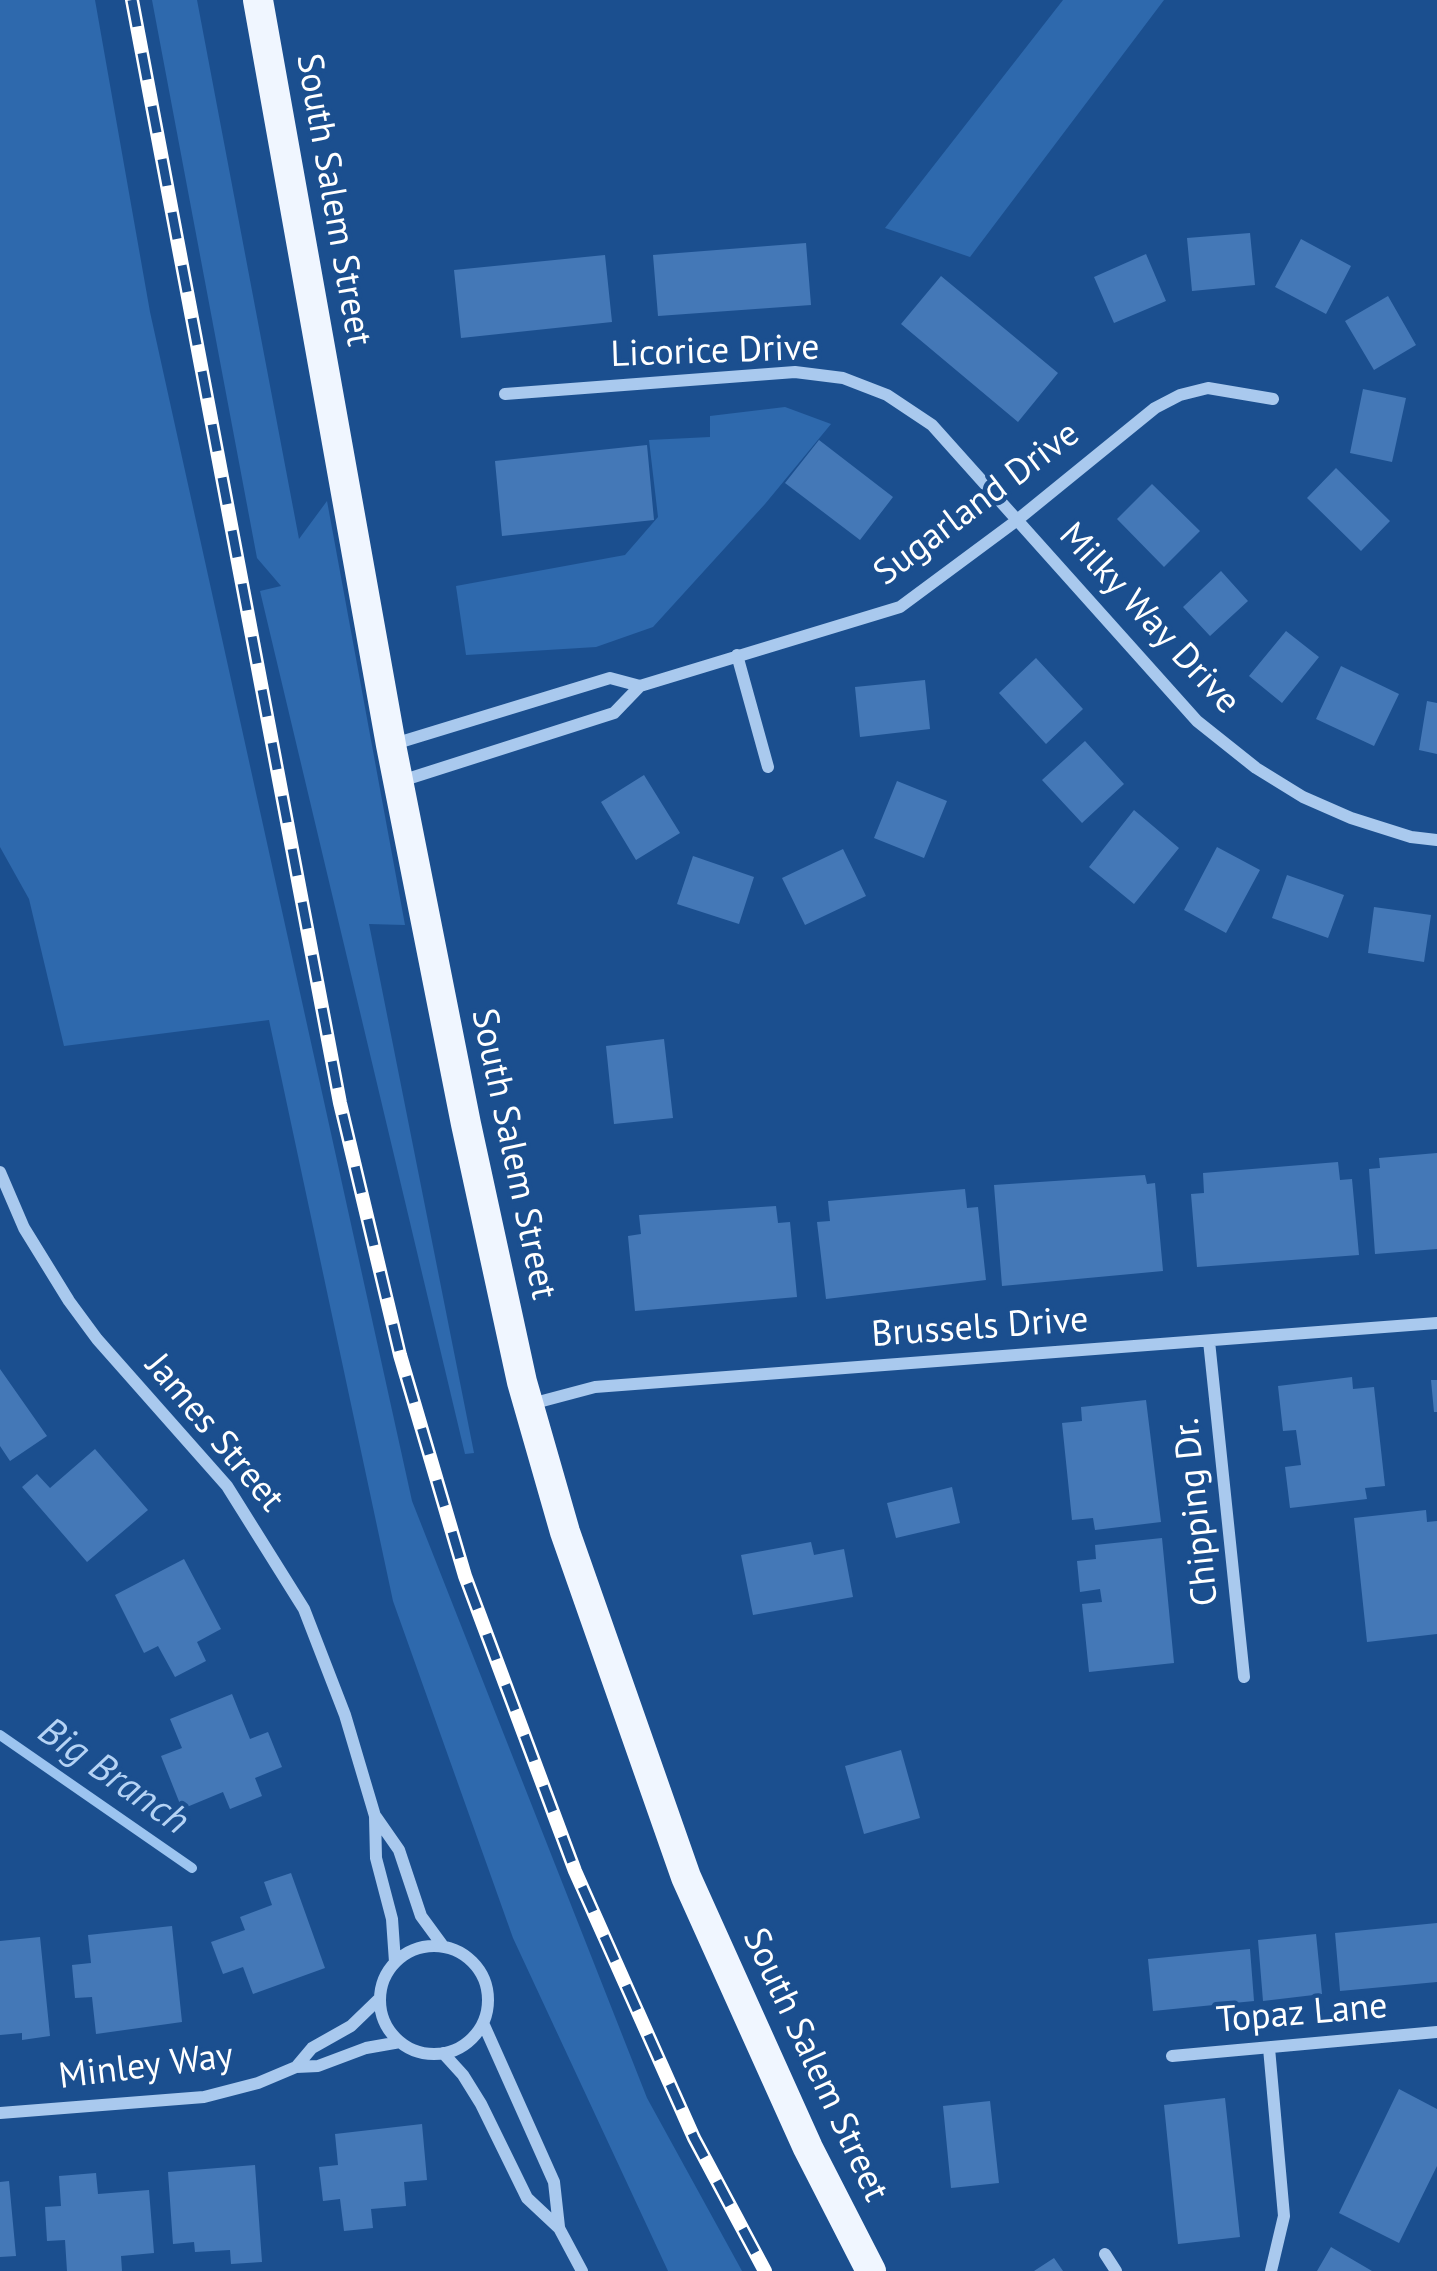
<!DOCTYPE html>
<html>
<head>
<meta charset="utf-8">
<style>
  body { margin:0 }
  canvas { display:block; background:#1b4f8f }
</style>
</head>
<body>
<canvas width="1437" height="2271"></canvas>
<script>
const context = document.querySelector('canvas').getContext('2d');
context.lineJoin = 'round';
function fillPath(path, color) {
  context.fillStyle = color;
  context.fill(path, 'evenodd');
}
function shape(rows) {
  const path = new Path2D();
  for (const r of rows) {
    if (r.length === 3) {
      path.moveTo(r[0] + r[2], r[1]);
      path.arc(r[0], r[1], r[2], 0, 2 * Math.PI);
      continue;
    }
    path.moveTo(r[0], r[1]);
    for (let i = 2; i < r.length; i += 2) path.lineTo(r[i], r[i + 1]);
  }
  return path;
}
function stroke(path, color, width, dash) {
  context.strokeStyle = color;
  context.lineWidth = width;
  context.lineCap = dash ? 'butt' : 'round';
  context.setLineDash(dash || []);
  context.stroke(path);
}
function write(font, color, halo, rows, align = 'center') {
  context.font = font + ' "PT Sans",sans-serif';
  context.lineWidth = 9;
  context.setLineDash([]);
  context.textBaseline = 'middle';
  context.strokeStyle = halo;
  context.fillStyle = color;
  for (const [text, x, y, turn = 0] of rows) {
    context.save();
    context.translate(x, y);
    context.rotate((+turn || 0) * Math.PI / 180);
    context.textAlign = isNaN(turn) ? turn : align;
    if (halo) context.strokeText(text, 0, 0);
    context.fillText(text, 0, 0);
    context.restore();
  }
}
fillPath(shape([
  [0,0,95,0,150,312,412,1501,647,2098,742,2271,668,2271,513,1938,393,1601,269,1020,64,1046,29,899,0,847],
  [152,0,197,0,299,539,327,501,405,925,369,924,474,1453,465,1454,260,591,281,586,257,558],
  [1063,0,1164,0,970,257,885,228],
  [785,407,831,424,765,504,653,627,596,647,466,655,456,586,625,555,658,517,649,440,710,437,710,416]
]), '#2e69ad');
stroke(shape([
  [0,1735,192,1868]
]), '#9cc4f0', 10);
fillPath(shape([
  [1250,233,1255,285,1192,291,1187,238],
  [1301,239,1351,266,1326,314,1275,287],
  [806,243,811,305,658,316,653,255],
  [1146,254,1166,301,1114,323,1094,277],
  [605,255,612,322,461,338,454,270],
  [941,276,1058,373,1018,422,901,324],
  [1388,296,1416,345,1374,370,1345,321],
  [1363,389,1406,398,1392,462,1350,453],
  [819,440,893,497,860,540,785,483],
  [647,445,654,520,502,536,495,461],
  [1336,468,1390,521,1361,551,1307,498],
  [1152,484,1200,531,1164,567,1117,519],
  [1221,571,1248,601,1210,636,1183,607],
  [1286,631,1319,657,1282,703,1249,676],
  [1036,658,1083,709,1046,744,999,693],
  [1341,666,1399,694,1374,746,1316,719],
  [925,680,930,729,860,737,855,687],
  [1427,701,1437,703,1437,754,1419,750],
  [1085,741,1124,784,1082,823,1042,780],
  [644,775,680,833,636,860,601,802],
  [897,781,947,801,924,858,874,838],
  [1134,810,1179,848,1134,904,1089,867],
  [1217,847,1260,870,1226,933,1184,910],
  [843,849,866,896,805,925,782,878],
  [693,856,754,877,739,924,677,904],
  [1287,875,1344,895,1328,938,1272,918],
  [1374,907,1431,915,1424,962,1368,953],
  [664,1039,673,1118,614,1124,606,1046],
  [1437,1153,1437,1249,1375,1254,1369,1169,1380,1168,1379,1158],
  [1338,1162,1340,1180,1352,1179,1359,1255,1197,1267,1191,1194,1204,1193,1203,1173],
  [1145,1175,1147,1184,1155,1183,1163,1271,1002,1286,994,1185],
  [965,1189,967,1208,978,1207,986,1280,826,1299,817,1222,830,1221,828,1201],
  [776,1206,778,1223,790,1222,797,1297,635,1311,628,1236,641,1234,639,1215],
  [0,1369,47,1436,10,1461,0,1446],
  [1352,1377,1353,1389,1374,1387,1385,1486,1365,1488,1367,1499,1290,1508,1285,1467,1301,1465,1296,1430,1283,1431,1278,1386],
  [1431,1380,1437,1380,1437,1412,1434,1412],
  [1146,1400,1161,1522,1095,1530,1093,1518,1072,1520,1062,1423,1082,1421,1081,1407],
  [95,1449,148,1510,87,1562,22,1487,37,1474,50,1488],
  [952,1487,960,1523,896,1538,887,1503],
  [1426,1510,1427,1522,1437,1521,1437,1634,1367,1642,1354,1518],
  [1162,1538,1174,1663,1089,1672,1082,1604,1102,1602,1100,1589,1080,1592,1077,1561,1096,1559,1095,1545],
  [811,1542,814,1555,844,1549,853,1597,753,1615,741,1555],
  [184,1559,221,1629,197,1642,206,1661,175,1677,158,1646,144,1653,115,1595],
  [232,1694,250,1739,268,1732,282,1767,255,1778,262,1796,230,1809,223,1792,182,1809,161,1756,182,1748,170,1719],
  [901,1750,920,1818,864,1834,845,1766],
  [291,1873,325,1968,253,1994,243,1967,223,1974,211,1942,245,1930,240,1917,272,1905,264,1882],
  [1437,1923,1437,1982,1340,1991,1335,1933],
  [172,1926,182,2022,96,2034,92,1997,75,1998,72,1965,91,1963,88,1935],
  [1316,1934,1322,1994,1263,2001,1258,1940],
  [40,1937,50,2036,22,2040,22,2033,0,2035,0,1941],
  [1250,1949,1254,2001,1153,2011,1148,1959],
  [1399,2089,1437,2109,1437,2166,1399,2243,1339,2213],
  [1225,2098,1240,2237,1178,2244,1164,2105],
  [990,2101,999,2183,951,2188,943,2106],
  [422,2124,427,2180,404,2182,406,2206,371,2209,373,2228,344,2231,340,2199,323,2201,319,2167,338,2165,335,2134],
  [255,2165,262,2262,231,2264,230,2250,195,2252,194,2242,173,2244,168,2172],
  [96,2173,98,2194,149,2190,154,2253,121,2256,122,2271,67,2271,65,2240,47,2241,45,2207,61,2206,59,2176],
  [9,2181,16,2256,0,2257,0,2182],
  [1331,2247,1372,2271,1317,2271],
  [1054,2258,1063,2271,1034,2271]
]), '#4478b7');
stroke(shape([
  [505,394,795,372,843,378,887,395,932,425,1197,721,1256,768,1303,797,1351,818,1411,837,1437,840],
  [737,655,768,767],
  [394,744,610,678,640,686],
  [398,782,614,713,640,686,900,607,1016,521,1155,408,1180,395,1208,388,1273,399],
  [0,1172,24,1228,69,1301,97,1339,227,1486,304,1609,345,1715,375,1816,376,1858,392,1919,395,1962],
  [1209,1341,1244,1677],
  [531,1404,595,1387,1437,1323],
  [376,1817,399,1850,421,1916,443,1946],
  [434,2000,54],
  [483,2023,554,2182,559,2227],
  [1269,2048,1284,2216,1271,2271],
  [443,2053,463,2075,481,2104,527,2198,559,2228,582,2271],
  [1172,2056,1437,2032],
  [296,2067,312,2048,351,2026,380,1998],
  [0,2113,204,2097,258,2083,296,2067,318,2066,366,2048,400,2042],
  [1105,2254,1116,2271]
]), '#a9c9ee', 12);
stroke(shape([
  [258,0,391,745,466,1124,522,1382,565,1532,686,1877,808,2148,871,2271]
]), '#f0f6ff', 30);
const rail = shape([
  [132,0,340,1103,400,1355,465,1576,575,1871,694,2138,765,2271]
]);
stroke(rail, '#fff', 14);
stroke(rail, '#1b4f8f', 9, [27]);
write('36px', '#fff', '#1b4f8f', [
  ["South Salem Street",333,200,80],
  ["Licorice Drive",715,352,-2],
  ["Sugarland Drive",977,504,-37],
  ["Milky Way Drive",1149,619,47],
  ["South Salem Street",513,1154,78],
  ["Brussels Drive",980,1328,-4],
  ["James Street",214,1433,50],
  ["Chipping Dr.",1197,1512,-96],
  ["Topaz Lane",1302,2014,-5],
  ["South Salem Street",815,2065,65],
  ["Minley Way",146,2067,-7]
]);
write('italic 39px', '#b5d3f5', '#1b4f8f', [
  ["Big Branch",113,1777,35]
]);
</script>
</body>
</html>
